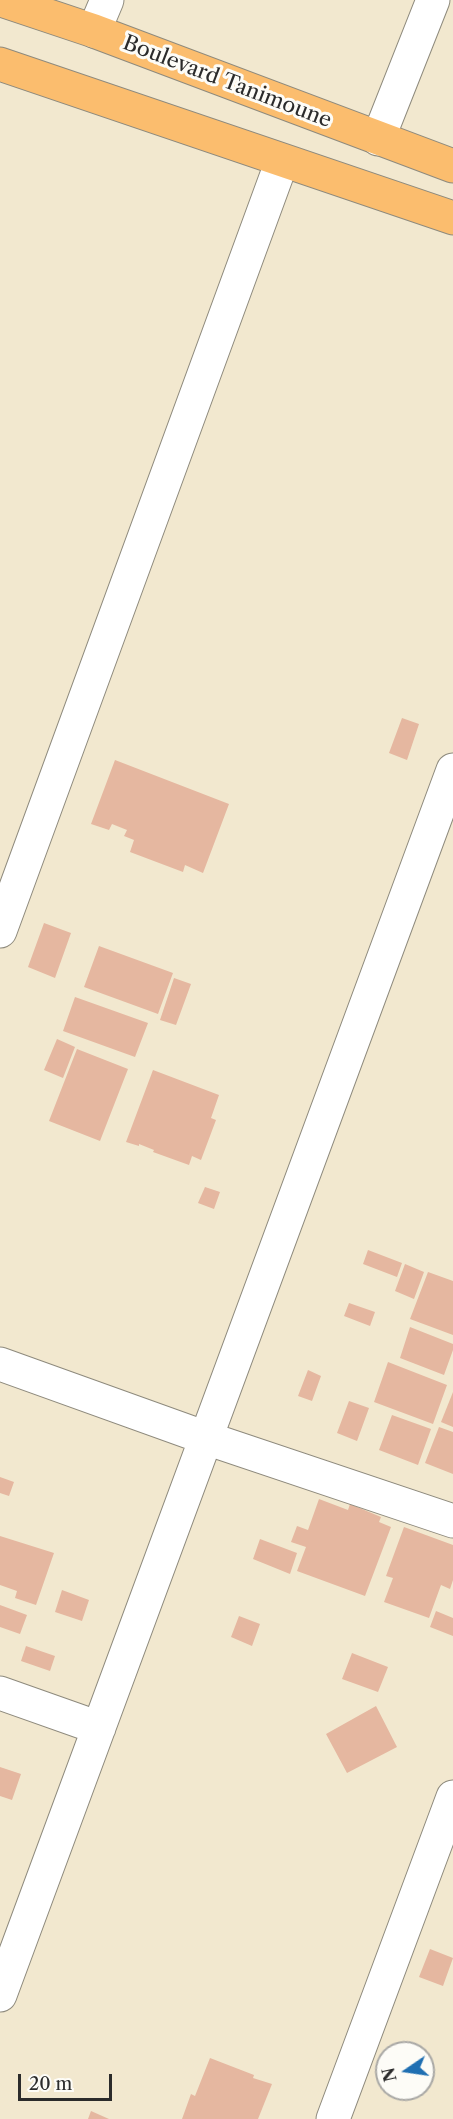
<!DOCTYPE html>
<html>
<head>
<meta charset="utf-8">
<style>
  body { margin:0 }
  #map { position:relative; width:453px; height:2119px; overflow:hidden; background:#f2e8cf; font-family:"Libre Caslon Text",serif }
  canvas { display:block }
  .north { position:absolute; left:375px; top:2041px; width:60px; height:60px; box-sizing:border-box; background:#fdfcf7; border:2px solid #a9a8a5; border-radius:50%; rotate:257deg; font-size:16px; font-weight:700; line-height:24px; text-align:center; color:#2b2b2b }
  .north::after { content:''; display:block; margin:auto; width:21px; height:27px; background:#1f6fb2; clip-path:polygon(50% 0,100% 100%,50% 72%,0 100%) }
  .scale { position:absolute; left:18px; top:2074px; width:94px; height:27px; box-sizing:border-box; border:3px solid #2b2b2b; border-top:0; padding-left:8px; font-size:18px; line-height:21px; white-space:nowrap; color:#2b2b2b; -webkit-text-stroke:4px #fdfcf7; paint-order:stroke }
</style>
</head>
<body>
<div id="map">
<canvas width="453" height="2119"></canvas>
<div class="north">N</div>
<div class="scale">20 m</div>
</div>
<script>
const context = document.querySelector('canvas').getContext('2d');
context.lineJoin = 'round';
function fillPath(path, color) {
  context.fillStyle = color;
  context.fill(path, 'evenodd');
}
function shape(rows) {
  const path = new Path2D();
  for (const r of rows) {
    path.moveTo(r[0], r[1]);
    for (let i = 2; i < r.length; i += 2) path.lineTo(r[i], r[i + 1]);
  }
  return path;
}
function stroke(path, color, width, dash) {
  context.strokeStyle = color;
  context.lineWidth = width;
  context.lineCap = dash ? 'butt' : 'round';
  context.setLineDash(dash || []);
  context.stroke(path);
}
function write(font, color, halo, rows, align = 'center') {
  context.font = font + ' "Libre Caslon Text",serif';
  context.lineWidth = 6;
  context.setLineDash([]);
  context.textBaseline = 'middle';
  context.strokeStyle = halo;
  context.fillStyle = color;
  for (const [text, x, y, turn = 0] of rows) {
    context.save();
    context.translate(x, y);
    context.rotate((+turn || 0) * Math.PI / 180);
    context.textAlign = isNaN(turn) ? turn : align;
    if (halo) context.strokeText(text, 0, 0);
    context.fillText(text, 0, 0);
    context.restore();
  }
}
fillPath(shape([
  [402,718,419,724,407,760,389,753],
  [115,760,229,804,203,873,185,865,183,872,130,852,134,840,124,836,127,830,112,824,109,830,91,824],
  [44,923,71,933,55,978,28,967],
  [99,946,173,973,158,1014,84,987],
  [174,978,191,984,176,1025,160,1020],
  [75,997,148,1023,135,1057,63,1031],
  [57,1039,75,1047,63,1078,44,1070],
  [77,1049,128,1069,100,1141,49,1121],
  [153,1070,219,1095,211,1118,216,1120,201,1160,192,1156,189,1165,153,1152,154,1150,139,1144,139,1146,126,1142],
  [205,1187,220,1192,214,1209,198,1203],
  [368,1250,402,1263,397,1277,363,1264],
  [405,1264,424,1272,414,1299,395,1291],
  [428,1272,453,1281,453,1335,410,1319],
  [349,1303,375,1312,370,1326,344,1316],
  [410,1327,453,1344,453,1350,444,1375,400,1358],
  [388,1362,447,1385,433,1424,374,1402],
  [308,1370,321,1376,312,1401,298,1396],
  [453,1392,453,1427,441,1422],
  [349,1401,369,1408,357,1441,337,1433],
  [392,1415,431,1429,418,1465,379,1450],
  [439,1427,453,1432,453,1474,425,1463],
  [0,1477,14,1482,9,1496,0,1493],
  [319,1499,348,1510,350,1504,381,1517,379,1522,391,1527,365,1596,297,1571,306,1547,291,1542,297,1526,308,1530],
  [404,1527,453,1545,453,1580,450,1589,441,1585,429,1618,384,1602,393,1578,386,1576],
  [0,1536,54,1553,36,1605,15,1598,17,1591,0,1585],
  [260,1539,297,1553,290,1574,253,1559],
  [62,1590,89,1600,82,1621,55,1612],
  [0,1605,27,1615,20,1634,0,1627],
  [436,1611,453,1618,453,1636,430,1627],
  [239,1616,260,1624,252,1646,231,1637],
  [26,1646,55,1656,50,1671,21,1661],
  [352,1653,388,1667,378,1692,342,1679],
  [376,1706,397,1747,347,1773,326,1734],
  [0,1767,21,1774,12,1800,0,1796],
  [430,1949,453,1958,443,1986,419,1977],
  [210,2058,254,2075,253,2078,272,2084,258,2119,182,2119,191,2094,195,2096],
  [91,2111,109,2119,88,2119]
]), '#e5b7a0');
const minor = shape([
  [94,31,107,0],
  [378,139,433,0],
  [0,931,282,161],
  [0,1364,206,1438,453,1521],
  [0,1693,99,1728],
  [0,1995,453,770],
  [333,2119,453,1797]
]);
const major = shape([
  [1,0,94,31,453,166],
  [0,64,453,218]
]);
stroke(minor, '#8e8a7d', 35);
stroke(major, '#8e8a7d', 35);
stroke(minor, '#fff', 33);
stroke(major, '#fbbd6e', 33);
write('21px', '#2b2b2b', '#fdfcf7', [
  ["Boulevard Tanimoune",227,82,21]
]);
</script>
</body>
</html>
